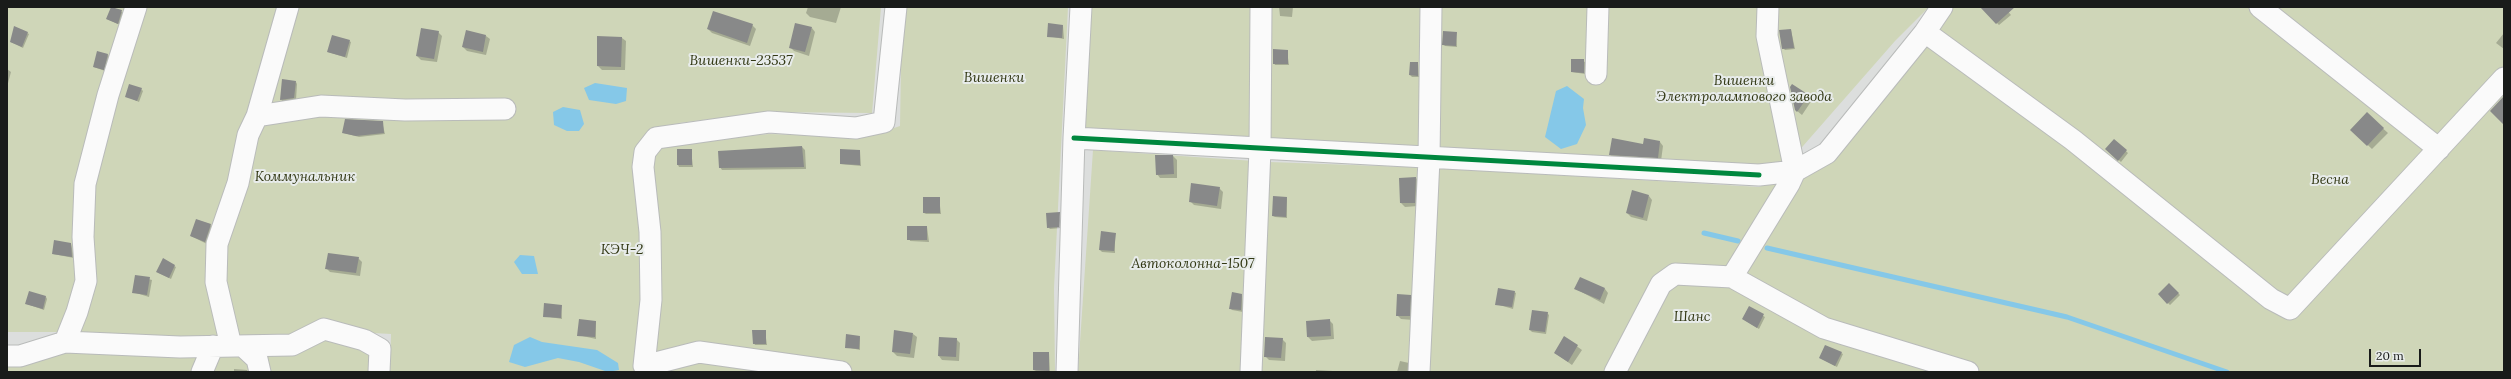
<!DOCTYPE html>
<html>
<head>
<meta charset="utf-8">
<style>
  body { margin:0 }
  #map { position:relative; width:2511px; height:379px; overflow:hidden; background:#dcdedd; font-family:Lora,serif }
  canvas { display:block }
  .frame { position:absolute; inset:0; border:8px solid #191b1a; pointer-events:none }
  .scale { position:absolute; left:2369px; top:349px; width:52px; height:18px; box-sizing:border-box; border:2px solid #191b1a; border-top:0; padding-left:5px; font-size:12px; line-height:14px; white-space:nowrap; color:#191b1a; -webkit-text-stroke:3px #e8eceb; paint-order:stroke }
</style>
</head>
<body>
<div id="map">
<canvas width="2511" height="379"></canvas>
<div class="frame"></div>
<div class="scale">20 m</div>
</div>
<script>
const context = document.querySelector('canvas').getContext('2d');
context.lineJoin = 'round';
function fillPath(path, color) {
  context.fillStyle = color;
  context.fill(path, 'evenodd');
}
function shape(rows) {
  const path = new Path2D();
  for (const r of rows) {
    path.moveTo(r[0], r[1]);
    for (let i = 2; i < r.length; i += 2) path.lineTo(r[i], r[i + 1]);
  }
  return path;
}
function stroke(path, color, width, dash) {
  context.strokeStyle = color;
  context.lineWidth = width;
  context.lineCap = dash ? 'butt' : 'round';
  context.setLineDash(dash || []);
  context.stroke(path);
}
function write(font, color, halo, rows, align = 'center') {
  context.font = font + ' Lora,serif';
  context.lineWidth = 4;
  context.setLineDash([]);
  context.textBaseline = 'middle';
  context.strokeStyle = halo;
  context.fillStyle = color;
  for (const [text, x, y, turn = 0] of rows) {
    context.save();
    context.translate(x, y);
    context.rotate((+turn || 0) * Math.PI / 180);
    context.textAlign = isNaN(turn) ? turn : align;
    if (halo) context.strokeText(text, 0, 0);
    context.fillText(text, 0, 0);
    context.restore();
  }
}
fillPath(shape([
  [7,7,881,7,872,113,767,112,679,123,679,142,769,134,867,137,900,126,902,7,1068,7,1054,288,1055,372,390,372,391,334,373,333,371,372,271,372,250,338,163,339,82,332,7,332],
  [1089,7,1929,7,1895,41,1789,162,1761,172,1085,133],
  [1950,7,2504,7,2504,372,1078,372,1093,150,1269,162,1436,168,1759,187,1829,161],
  [62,351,237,351,254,372,7,372,7,362]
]), '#cfd6b8');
fillPath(shape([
  [595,83,627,88,626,101,616,104,589,100,584,88],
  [1567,86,1584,99,1583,108,1586,125,1577,144,1561,149,1545,137,1556,91],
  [563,107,580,110,584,124,579,131,567,131,554,125,553,112],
  [520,255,534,256,538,274,522,274,514,262],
  [530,337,542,342,597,350,618,363,619,370,608,372,579,362,558,358,525,367,509,362,514,345]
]), '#85c8e8');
fillPath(shape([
  [112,7,124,13,120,25,107,19],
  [808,7,841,7,836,23,810,17,806,13],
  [1279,7,1293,7,1292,17,1280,16],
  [1994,7,2004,7,2011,15,1999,25,1987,13],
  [752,25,756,29,750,46,712,33,708,29],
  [1063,26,1064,39,1048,36],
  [812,28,815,32,809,56,794,51,790,47],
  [1791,30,1795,49,1785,50,1783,48],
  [438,32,442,36,437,62,421,60,417,56],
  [27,33,29,34,23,48,11,42],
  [1456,33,1457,47,1445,46,1444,45],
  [2504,33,2504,49,2496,43],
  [486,36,490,39,486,55,467,51,463,47],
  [622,38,626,41,625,70,602,70,598,66],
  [349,41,351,42,347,58,328,52],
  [1287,51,1289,65,1275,65,1274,63],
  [98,52,110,56,105,71,94,67],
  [1572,60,1586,62,1585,74,1572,72],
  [1418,63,1419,77,1412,77,1410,75],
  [7,69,11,72,7,87],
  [296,82,297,84,296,100,282,101,281,99],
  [141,89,143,91,139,102,126,96],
  [1808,96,1812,100,1802,115,1796,110],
  [2367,114,2388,133,2372,149,2352,130],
  [382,122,385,134,359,137,344,133],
  [2114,140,2128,153,2121,162,2107,149],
  [1660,142,1663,146,1661,161,1614,158,1610,155],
  [802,147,805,150,806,169,722,170,720,167],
  [691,150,693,167,679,167,678,165],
  [860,151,861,166,841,164],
  [1173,156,1177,160,1177,178,1160,178,1157,174],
  [1416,178,1420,182,1418,206,1405,207,1401,203],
  [1219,188,1223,192,1221,209,1194,205,1190,201],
  [1649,196,1652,200,1647,221,1631,217,1627,213],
  [939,198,941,214,926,214,924,213],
  [1287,198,1287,218,1275,217,1273,216],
  [1059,213,1061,228,1050,229,1048,227],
  [210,225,214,229,209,245,191,236],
  [908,227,927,227,929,242,910,241],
  [1115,234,1115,253,1102,252,1100,250],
  [71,244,74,258,53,254],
  [358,258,362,262,360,276,330,272,326,268],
  [163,260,176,267,171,279,159,273],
  [136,276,152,280,149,297,133,292],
  [2169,285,2180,295,2170,305,2159,294],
  [1576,289,1605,289,1608,293,1604,304],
  [1514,292,1516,293,1513,309,1496,304],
  [1242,295,1243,312,1232,310,1230,308],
  [1410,296,1414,300,1413,320,1401,319,1397,315],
  [46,297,47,299,44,310,27,304],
  [561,306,562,319,544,316],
  [1749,308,1765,317,1759,329,1743,319],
  [1547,313,1549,315,1546,334,1532,332,1530,330],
  [1329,320,1333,324,1334,339,1312,341,1308,337],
  [596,322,596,339,578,335],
  [765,331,767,345,755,345,754,343],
  [913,334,917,337,914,358,897,356,893,352],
  [860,337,860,350,846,347],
  [1564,337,1582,350,1572,365,1555,353],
  [956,339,960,343,959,361,942,360,939,356],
  [1282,339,1286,343,1285,361,1269,360,1265,356],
  [1049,353,1050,372,1036,371,1034,370],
  [1841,353,1843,354,1837,367,1820,358],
  [1400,361,1409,363,1409,372,1397,372],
  [234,369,247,370,248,372,234,372],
  [1316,370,1333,371,1334,372,1316,372]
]), '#0003');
stroke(shape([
  [1704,233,1738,241],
  [1767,248,2067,317,2227,372]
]), '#85c8e8', 5);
fillPath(shape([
  [111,7,122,10,118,24,106,19],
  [1980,7,2015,7,1996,24],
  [713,11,753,24,747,43,707,29],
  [795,23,812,27,805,52,789,48],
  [1048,23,1063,25,1062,38,1047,37],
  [14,26,28,32,22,47,10,42],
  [421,28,439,31,434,59,416,56],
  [1791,29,1794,48,1782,49,1779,30],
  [466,30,486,35,483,52,462,47],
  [1443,31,1457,32,1456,46,1442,45],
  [332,35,350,40,345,57,327,52],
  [597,36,622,37,621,67,597,66],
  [1273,49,1288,50,1288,64,1273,64],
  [97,51,108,54,104,70,93,67],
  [1571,59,1584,59,1584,73,1571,72],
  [1410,62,1418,62,1418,76,1409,75],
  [282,79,296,81,294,98,280,100],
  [129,84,142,88,137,101,125,97],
  [1792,84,1809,95,1797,112,1795,110,1790,87],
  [2504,96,2504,125,2490,111],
  [2367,112,2384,128,2367,146,2350,130],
  [345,119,383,121,384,133,356,136,342,133],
  [1612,138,1643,144,1644,138,1660,141,1658,158,1609,155],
  [2114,139,2127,150,2118,161,2105,149],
  [802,146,804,167,719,168,718,151],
  [677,149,692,149,692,165,677,165],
  [840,149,860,150,860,165,840,164],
  [1155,155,1173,155,1174,174,1156,175],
  [1416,177,1415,203,1400,203,1399,178],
  [1191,183,1220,187,1217,206,1189,202],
  [1632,190,1649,195,1643,218,1626,213],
  [1273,196,1287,197,1286,217,1272,216],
  [923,197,940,197,940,213,923,213],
  [1060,212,1059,227,1047,228,1046,213],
  [196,219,211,224,205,242,190,236],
  [907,226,927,226,927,240,907,240],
  [1101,231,1116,233,1114,251,1099,250],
  [54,240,71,243,72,257,52,254],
  [328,253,359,257,356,273,325,269],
  [163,258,175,265,169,278,156,272],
  [135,275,150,277,147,295,132,293],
  [1580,277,1605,288,1600,300,1574,289],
  [2169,283,2179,293,2167,304,2158,294],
  [1498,288,1515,291,1512,307,1495,305],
  [29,291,46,296,43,309,25,304],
  [1232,292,1242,294,1241,310,1229,309],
  [1397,294,1411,295,1410,316,1396,316],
  [544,303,562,305,561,318,543,317],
  [1749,306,1764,314,1757,328,1742,319],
  [1532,310,1548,312,1545,332,1529,330],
  [579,319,596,321,595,337,577,336],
  [1330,319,1331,336,1307,337,1306,321],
  [752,330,766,330,766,344,753,344],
  [894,330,913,333,910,354,892,352],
  [846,334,860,336,859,349,845,348],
  [1564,336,1578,345,1568,362,1554,353],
  [939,337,957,338,956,357,938,356],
  [1265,337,1283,338,1281,358,1264,357],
  [1825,345,1842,352,1835,366,1819,358],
  [1033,352,1049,352,1049,371,1033,370]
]), '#888989');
const minor = shape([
  [1768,7,1767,36,1795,171,1827,153,1925,32],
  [1942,7,1925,32,2073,140,2271,299,2290,309,2504,78],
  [2260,7,2439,149],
  [1596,74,1598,7],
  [257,116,288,7],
  [1074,138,1759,175,1795,171,1789,184,1732,277,1675,274,1661,284,1615,372],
  [1732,277,1824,328,1968,372],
  [65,342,77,312,86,281,83,237,85,184,108,95,136,7],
  [231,346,216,282,217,244,238,183,248,135,257,116,321,106,405,110,505,109],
  [243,346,257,359,260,372],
  [7,356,20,356,65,342,180,347,292,345,324,329,364,340,380,349,379,372],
  [202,372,213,346],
  [841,372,699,352,644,366,651,300,650,232,643,167,645,152,656,138,769,122,856,128,884,122,896,7],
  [1067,372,1074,138,1081,7],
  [1251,372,1260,149,1261,7],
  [1419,372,1429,159,1431,7]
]);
stroke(minor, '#b9bbba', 23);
stroke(minor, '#fafafa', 21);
stroke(shape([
  [1074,138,1759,175]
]), '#00873e', 5);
write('italic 14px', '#323814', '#e8eceb', [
  ["Вишенки-23537",741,61],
  ["Вишенки",994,78],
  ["Вишенки",1744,81],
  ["Электролампового завода",1744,97],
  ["Коммунальник",305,177],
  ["Весна",2330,180],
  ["КЭЧ-2",622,250],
  ["Автоколонна-1507",1193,264],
  ["Шанс",1692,317]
]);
</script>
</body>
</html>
